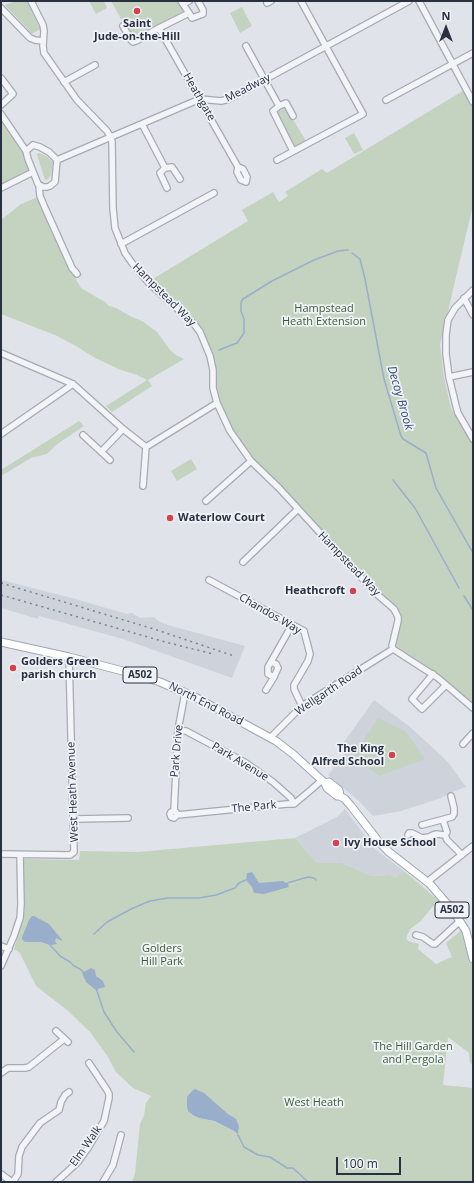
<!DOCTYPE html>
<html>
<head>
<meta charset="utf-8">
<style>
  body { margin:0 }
  #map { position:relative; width:474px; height:1183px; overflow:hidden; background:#e0e3e9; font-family:"Open Sans",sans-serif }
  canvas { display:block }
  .frame { position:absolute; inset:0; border:2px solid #283041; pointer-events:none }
  .north { position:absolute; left:426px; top:8px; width:40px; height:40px; -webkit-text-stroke:3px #eff2f7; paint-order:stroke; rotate:0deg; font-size:11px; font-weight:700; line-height:16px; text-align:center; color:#283041 }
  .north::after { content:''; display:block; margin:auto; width:14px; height:18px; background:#283041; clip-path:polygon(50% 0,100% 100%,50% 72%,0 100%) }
  .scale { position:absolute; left:336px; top:1157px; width:65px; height:18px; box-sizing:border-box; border:2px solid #283041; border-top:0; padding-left:5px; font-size:12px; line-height:14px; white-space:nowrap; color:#283041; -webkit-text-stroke:3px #eff2f7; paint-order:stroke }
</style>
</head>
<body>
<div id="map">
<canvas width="474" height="1183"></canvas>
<div class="frame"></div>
<div class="north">N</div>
<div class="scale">100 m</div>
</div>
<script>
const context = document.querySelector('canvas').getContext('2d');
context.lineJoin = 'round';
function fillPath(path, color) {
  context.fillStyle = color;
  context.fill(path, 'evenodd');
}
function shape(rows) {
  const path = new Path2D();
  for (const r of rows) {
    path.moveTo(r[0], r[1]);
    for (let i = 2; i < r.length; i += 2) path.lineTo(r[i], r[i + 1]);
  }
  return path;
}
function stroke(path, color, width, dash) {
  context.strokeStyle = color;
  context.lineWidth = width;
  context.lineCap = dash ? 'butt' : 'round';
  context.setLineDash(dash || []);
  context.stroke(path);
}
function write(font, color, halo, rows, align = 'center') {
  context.font = font + ' "Open Sans",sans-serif';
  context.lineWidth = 3.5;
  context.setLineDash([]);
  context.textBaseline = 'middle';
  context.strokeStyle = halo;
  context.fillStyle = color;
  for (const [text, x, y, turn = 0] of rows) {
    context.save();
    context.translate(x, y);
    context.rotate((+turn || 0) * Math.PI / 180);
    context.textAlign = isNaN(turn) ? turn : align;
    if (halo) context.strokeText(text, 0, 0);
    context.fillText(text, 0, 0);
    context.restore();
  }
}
fillPath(shape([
  [1,580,72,598,127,614,132,613,140,618,154,617,158,621,168,625,245,646,232,678,123,639,39,616,38,619,1,608],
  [374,700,409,726,447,761,466,787,455,791,441,798,401,811,373,816,359,801,328,775,347,750,341,746],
  [345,809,375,849,404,871,396,879,388,875,372,876,342,863,316,862,295,838,337,817]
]), '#ced2db');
fillPath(shape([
  [16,1,27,1,40,29,32,34,5,5],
  [89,1,104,1,107,8,96,14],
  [111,1,179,1,184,11,132,38],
  [242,7,252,26,240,33,230,13],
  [466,89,473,102,473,205,440,345,444,378,451,408,473,444,473,709,446,685,393,649,398,617,251,461,230,431,217,403,212,362,194,324,148,282,248,221,242,210,273,192,279,202,288,196,285,192,322,169,327,173],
  [285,108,286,108,306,141,294,148,276,114,277,112],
  [1,117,26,151,33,172,1,188],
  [354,133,363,150,354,154,345,138],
  [39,153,46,156,53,162,51,175,47,180,45,180,38,158,37,154],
  [38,197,67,264,81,288,105,302,109,306,110,306,116,308,132,317,142,321,157,332,171,351,176,355,184,359,148,380,152,386,112,412,106,406,147,380,137,375,121,370,95,358,76,346,55,335,1,314,1,220,21,204],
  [79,421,84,426,56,445,47,454,31,458,1,476,1,470],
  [191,459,197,469,177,481,171,471],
  [378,718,406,732,425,759,379,776,365,766,354,755],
  [295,838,316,862,342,863,372,876,389,875,396,878,404,871,438,900,420,922,410,929,406,938,408,941,419,944,418,949,436,964,452,957,446,943,464,928,473,959,473,1065,470,1063,469,1053,448,1037,443,1085,473,1088,473,1182,132,1182,135,1173,140,1124,144,1115,146,1103,151,1096,133,1088,116,1072,108,1057,90,1032,67,1010,36,986,20,953,14,949,23,919,24,904,24,859,79,860,80,851,138,852],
  [211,1100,238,1123,239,1129,237,1135,234,1131,213,1121,199,1118]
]), '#c4d3c0');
fillPath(shape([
  [252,872,259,883,283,881,288,884,289,887,264,894,254,893,252,887,246,880,247,873],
  [32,916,34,916,49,924,62,940,62,941,56,938,55,941,57,944,50,945,41,942,25,942,22,939,22,937,29,920],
  [91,968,95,970,96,976,103,981,105,987,97,989,97,991,86,982,82,973],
  [195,1089,204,1093,228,1114,236,1119,239,1126,238,1135,234,1131,214,1121,199,1118,193,1115,188,1111,187,1107,187,1097,193,1090]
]), '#99aecb');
stroke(shape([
  [352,253,360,259,365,279,384,379,401,436,403,439,426,453,436,488,473,553],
  [219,350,237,343,244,333,244,319,241,311,241,302,243,299,272,281,314,260,338,251,348,250],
  [393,480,415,508,459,588],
  [464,596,473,610],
  [287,883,308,877,314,878,316,880],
  [94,934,107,922,131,909,150,901,168,898,199,898,216,895,235,888,239,883,246,880],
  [50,945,60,956,70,962,74,966,80,969,83,972],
  [97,989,97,991,104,1012,117,1032,134,1052],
  [238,1135,244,1147,258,1155,270,1157,287,1168,293,1168,308,1182]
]), '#99aecb', 1.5);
const minor = shape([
  [31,1,43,25,44,31,43,46,44,53,77,100,107,131,111,138,112,142,113,208,115,228,125,253,132,263,148,282,194,324,200,332,210,356,213,370,213,388,217,403,230,431,251,461,279,488,355,571,379,596,394,609,398,617,398,621,392,646,393,649],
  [419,1,473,102],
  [267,3,271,1],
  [183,4,189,1],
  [1,8,30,38,35,40,43,41],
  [189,13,192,18,203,14,203,10,198,1],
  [123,26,131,40,133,42,136,41,159,28,189,13,181,1],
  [159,28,238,167,243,169,247,177,246,182,241,180,237,172,238,167],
  [246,46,279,106,273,111,293,151],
  [1,78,13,94,1,105],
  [64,82,95,65],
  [386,100,473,53],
  [279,106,286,103,293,116],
  [1,114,26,151],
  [142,124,165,168],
  [33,145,40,147,49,152,57,160,55,182,50,186,47,187,43,187,38,184,28,159,26,151,33,145],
  [57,160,200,99,221,101,229,99,409,1],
  [277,160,363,114,301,1],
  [39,186,40,196,45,208,72,268,77,274],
  [1,188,33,172],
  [167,188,160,173,165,168,172,167,180,179],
  [121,244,214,193],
  [473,290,455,308,448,320,446,335,446,354,449,377,456,406,458,413,473,439],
  [464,298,473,315],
  [1,353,73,384,123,429,146,447,217,403],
  [449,377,473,372],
  [1,434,73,384],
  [83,435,110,460],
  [101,452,123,429],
  [143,486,146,447],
  [206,501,251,461],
  [243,562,298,509],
  [209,580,304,631,310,654,308,661,294,685,294,689,302,706],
  [393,649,438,678,473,708],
  [271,662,276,664,278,668,274,677,268,674,268,667,292,625],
  [433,674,412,699,422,709,446,685],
  [266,690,274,677],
  [178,730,186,731,246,763,273,782,291,798,294,804],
  [270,738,302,706,393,649],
  [463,744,473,733],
  [174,811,178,730,185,693],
  [177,815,176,812,174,811,171,812,170,814,171,817,174,818,177,815,287,804,294,804,312,789,322,780],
  [74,819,128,818],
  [443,820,447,832,445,835],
  [422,825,452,817,454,814,454,808,451,796],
  [408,835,409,833,412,833,422,838,429,837,433,835,436,834,445,835,447,840,462,855],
  [1,854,70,855,74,852,69,657],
  [427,882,473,846],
  [416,935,423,937,433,944,435,944,460,921],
  [1,946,9,949],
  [1,966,14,936,20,918,21,904,20,855],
  [56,1031,68,1042],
  [1,1073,8,1068,25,1068,29,1067,64,1039],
  [1,1174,12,1182],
  [13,1182,18,1174,19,1156,22,1147,40,1123,59,1110,61,1102,65,1095,69,1092],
  [56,1182,78,1162,88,1148,104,1121,109,1098,109,1094,107,1090,89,1063],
  [103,1182,113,1165,121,1135]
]);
const major = shape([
  [1,642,69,657,142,676,160,682,195,697,276,741,293,754,325,783,327,788,336,795,337,796,340,796,345,799,351,806,379,842,389,852,430,884,454,912,466,931,473,959],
  [325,783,329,782,339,790,340,796]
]);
stroke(minor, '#a5aab3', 8);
stroke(major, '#9fa6b5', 9);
stroke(minor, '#f3f4f7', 5.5);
stroke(major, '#fff', 7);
stroke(shape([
  [1,583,157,630,234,656],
  [1,595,169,643,213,654]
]), '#798193', 1.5, [2, 4]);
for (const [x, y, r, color] of [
  [137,11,4,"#d3404e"],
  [170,518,4,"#d3404e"],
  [353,591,4,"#d3404e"],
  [13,668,4,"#d3404e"],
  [392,755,4,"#d3404e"],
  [336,843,4,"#d3404e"]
]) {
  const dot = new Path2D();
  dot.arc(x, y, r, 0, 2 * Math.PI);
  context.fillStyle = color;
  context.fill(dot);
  stroke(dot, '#eff2f7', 1.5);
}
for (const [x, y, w] of [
  [140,675,34],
  [452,910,34]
]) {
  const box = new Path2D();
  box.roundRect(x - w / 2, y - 8, w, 16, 3);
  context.fillStyle = '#eff2f7';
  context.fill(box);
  stroke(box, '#283041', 1);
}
write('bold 10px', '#283041', null, [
  ["A502",140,675],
  ["A502",452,910]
]);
write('bold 11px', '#283041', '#eff2f7', [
  ["Saint",137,24,"center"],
  ["Jude-on-the-Hill",137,37,"center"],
  ["Waterlow Court",178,518],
  ["Heathcroft",345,591,"right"],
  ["Golders Green",21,662],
  ["parish church",21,675],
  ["The King",384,749,"right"],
  ["Alfred School",384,762,"right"],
  ["Ivy House School",344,843]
], 'left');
write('11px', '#283041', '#eff2f7', [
  ["Meadway",248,88,-27],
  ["Heathgate",199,97,60],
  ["Hampstead Way",164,295,45],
  ["Hampstead Way",349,564,46],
  ["Chandos Way",270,614,30],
  ["Wellgarth Road",329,691,-34],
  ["North End Road",206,704,27],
  ["Park Drive",177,751,-85],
  ["Park Avenue",240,762,31],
  ["West Heath Avenue",73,792,-92],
  ["The Park",254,807,-6],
  ["Elm Walk",86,1146,-55]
]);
write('11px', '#3a5d35', '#eff2f7', [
  ["Hampstead",324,309],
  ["Heath Extension",324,322],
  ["Golders",162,949],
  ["Hill Park",162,962],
  ["The Hill Garden",413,1047],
  ["and Pergola",413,1060],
  ["West Heath",314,1103]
]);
write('italic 12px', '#304c76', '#eff2f7', [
  ["Decoy Brook",400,398,74]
]);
</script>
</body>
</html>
